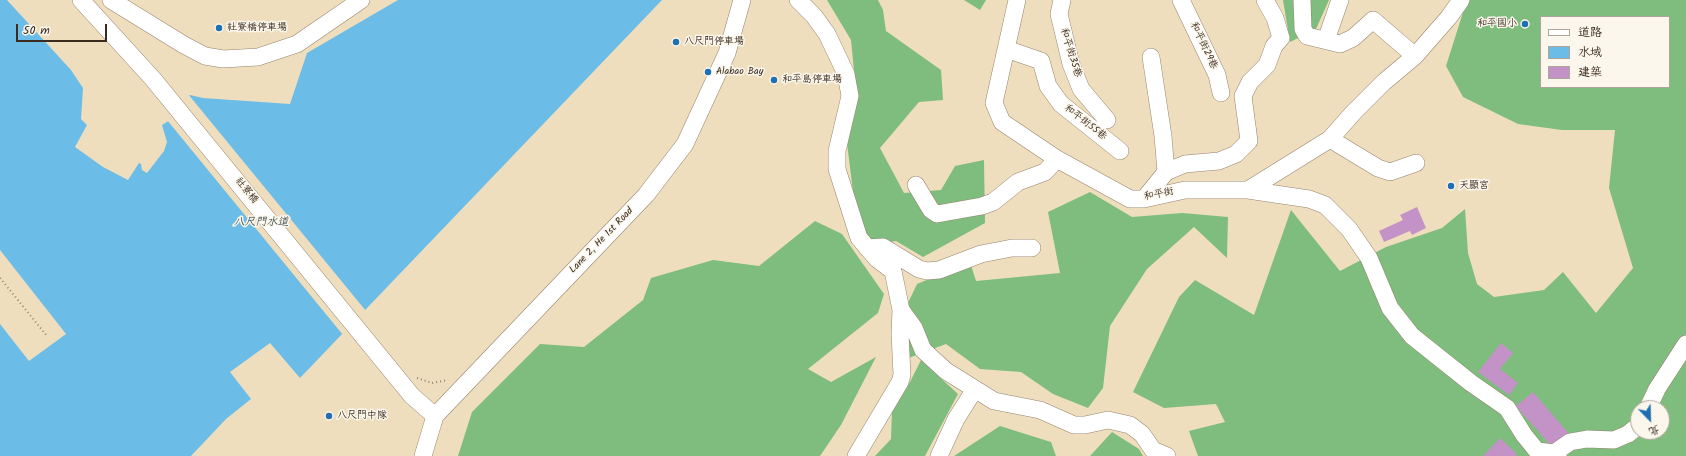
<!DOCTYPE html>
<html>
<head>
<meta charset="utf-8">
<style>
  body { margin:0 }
  #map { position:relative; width:1686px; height:456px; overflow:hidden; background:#efdebd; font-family:Kalam,"LXGW WenKai TC",sans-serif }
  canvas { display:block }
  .legend { position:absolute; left:1540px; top:16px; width:130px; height:72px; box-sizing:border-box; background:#fbf7ec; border:1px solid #aea59a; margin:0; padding:5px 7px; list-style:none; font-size:12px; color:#3b2a1e }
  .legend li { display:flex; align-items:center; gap:8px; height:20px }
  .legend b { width:20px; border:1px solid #aea59a }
  .north { position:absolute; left:1630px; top:400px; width:40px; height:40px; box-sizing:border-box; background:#fbf7ec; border:1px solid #aea59a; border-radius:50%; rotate:157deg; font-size:11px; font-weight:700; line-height:16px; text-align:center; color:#3b2a1e }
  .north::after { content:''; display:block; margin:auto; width:14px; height:18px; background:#1f6fb2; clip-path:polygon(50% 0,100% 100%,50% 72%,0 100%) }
  .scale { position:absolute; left:16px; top:24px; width:91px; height:18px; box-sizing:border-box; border:2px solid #3b2a1e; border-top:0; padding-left:5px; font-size:12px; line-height:14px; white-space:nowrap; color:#3b2a1e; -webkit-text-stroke:3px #fbf7ec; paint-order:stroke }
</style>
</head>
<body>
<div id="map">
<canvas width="1686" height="456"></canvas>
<ul class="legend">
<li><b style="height:5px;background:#fff"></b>道路</li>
<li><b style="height:11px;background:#6bbde7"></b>水域</li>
<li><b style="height:11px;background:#c393c8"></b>建築</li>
</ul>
<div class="north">北</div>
<div class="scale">50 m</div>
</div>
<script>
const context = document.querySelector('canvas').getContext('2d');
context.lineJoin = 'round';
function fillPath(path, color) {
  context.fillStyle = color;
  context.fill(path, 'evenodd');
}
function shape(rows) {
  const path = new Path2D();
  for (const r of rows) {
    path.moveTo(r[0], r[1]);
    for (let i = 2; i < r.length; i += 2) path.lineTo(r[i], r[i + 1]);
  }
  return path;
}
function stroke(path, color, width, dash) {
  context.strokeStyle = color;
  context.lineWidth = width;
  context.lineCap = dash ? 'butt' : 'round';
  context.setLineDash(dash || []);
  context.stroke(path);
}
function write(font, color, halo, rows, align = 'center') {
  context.font = font + ' Kalam,"LXGW WenKai TC",sans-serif';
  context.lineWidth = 3;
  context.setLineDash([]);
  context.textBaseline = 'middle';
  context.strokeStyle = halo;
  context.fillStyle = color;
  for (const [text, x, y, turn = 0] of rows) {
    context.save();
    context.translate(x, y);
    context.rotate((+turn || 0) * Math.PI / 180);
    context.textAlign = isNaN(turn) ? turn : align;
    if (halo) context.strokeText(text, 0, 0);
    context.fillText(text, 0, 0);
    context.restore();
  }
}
fillPath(shape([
  [827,0,878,0,883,10,886,31,941,70,943,100,919,102,880,148,904,193,941,190,955,166,984,160,985,223,923,257,896,241,882,243,867,241,855,208,846,135,857,102,851,40],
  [964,0,986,0,980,10],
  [1283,0,1329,0,1316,29,1290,42],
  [1470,0,1686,0,1686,456,1198,456,1189,431,1225,422,1216,404,1164,408,1133,392,1179,297,1195,280,1254,315,1291,210,1340,271,1386,247,1442,228,1465,209,1468,253,1477,284,1494,297,1544,290,1563,272,1596,313,1633,268,1609,188,1615,130,1562,130,1518,124,1463,97,1446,66,1466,3],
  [1541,17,1669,17,1669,87,1541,87],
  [1638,408,1662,408,1662,432,1638,432],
  [1090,192,1132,217,1182,213,1228,217,1227,258,1194,227,1147,269,1110,326,1103,388,1088,408,1053,394,1021,372,980,369,946,344,906,359,908,303,917,284,970,262,976,281,1060,273,1048,212],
  [815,221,842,234,884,294,878,313,808,369,831,382,876,357,841,425,820,456,458,456,472,412,540,344,584,347,643,300,651,278,713,260,759,266],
  [921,360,958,394,925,456,875,456,891,439,892,411,910,382],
  [1000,426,1051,442,1056,456,954,456],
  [1112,432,1139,449,1143,456,1090,456]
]), '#7ebd7e');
fillPath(shape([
  [0,0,7,0,71,70,83,88,81,119,87,125,75,147,103,167,128,180,139,163,141,164,142,170,147,173,164,151,167,142,162,125,175,117,179,106,190,95,203,98,290,104,307,53,398,0,662,0,300,378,270,343,230,372,251,399,226,419,191,456,0,456,0,324,29,361,66,334,0,250]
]), '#6bbde7');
fillPath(shape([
  [188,94,366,311,343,335,167,120,173,116,177,105]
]), '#efdebd');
fillPath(shape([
  [1417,207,1426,228,1412,235,1410,231,1384,242,1379,231,1403,220,1400,215],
  [1501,343,1513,353,1500,369,1518,383,1509,395,1478,372],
  [1533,392,1570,435,1554,449,1516,406],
  [1500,438,1517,454,1515,456,1483,456]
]), '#c393c8');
const minor = shape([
  [81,0,153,79,412,396,435,416],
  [111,0,184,45,205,56,223,59,258,57,297,44,361,0],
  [798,0,814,16,827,34,846,74,850,96,837,151,837,169,859,238,877,259,893,271,901,310,900,333,902,375,900,382,856,456],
  [1017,0,994,103,1002,122,1057,159,1130,199,1144,199,1185,190,1248,190,1330,139,1353,113,1384,82,1415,56,1449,17,1461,0],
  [1062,0,1059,14,1071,64,1081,89,1107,120],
  [1181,0,1217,75,1221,93],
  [1302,0,1303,29,1307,36,1340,44,1353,38,1373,20,1415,56],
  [1326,40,1340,0],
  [1006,49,1041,61,1048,86,1061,104,1120,151],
  [1330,139,1378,168,1390,172,1416,163],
  [1166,172,1185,164,1219,161,1236,154,1249,141,1243,96,1250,82,1267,65,1274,46,1281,38,1275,18,1265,0],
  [916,185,931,210,937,214,982,206,993,202,1018,182,1045,172,1057,159],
  [1248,190,1309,199,1325,205,1349,229,1369,258,1390,308,1412,336,1471,383,1507,408,1524,435,1537,451,1554,453,1558,456],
  [1144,199,1166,172,1163,136,1151,57],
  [867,248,883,247,919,269,927,271,939,270,981,254,1012,248,1032,248],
  [901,310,914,328,923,350,946,371,994,401,1040,410,1074,425,1085,425,1108,420,1130,425,1142,434,1153,450,1167,456],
  [1648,408,1657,389,1686,344],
  [423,456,435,416,646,195,685,144,727,53,742,0],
  [939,456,956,419,975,389],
  [1550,456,1570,442,1587,439,1614,440,1628,434,1638,426]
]);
stroke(minor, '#95846e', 18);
stroke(shape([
  [0,278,47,336],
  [417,378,432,383,448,380]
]), '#95846e', 2, [1, 3]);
stroke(minor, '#fff', 17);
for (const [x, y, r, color] of [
  [1525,24,4,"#1f6fb2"],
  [219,28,4,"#1f6fb2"],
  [676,42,4,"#1f6fb2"],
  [708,72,4,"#1f6fb2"],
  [774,80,4,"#1f6fb2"],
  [1451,186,4,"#1f6fb2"],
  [329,416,4,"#1f6fb2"]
]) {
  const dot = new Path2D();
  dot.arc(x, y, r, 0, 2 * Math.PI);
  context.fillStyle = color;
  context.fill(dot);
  stroke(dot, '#fbf7ec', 1.5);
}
write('10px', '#3b2a1e', '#fbf7ec', [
  ["和平國小",1517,24,"right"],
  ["社寮橋停車場",227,28],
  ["八尺門停車場",684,42],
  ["Alabao Bay",716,72],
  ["和平島停車場",782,80],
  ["天顯宮",1459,186],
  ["八尺門中隊",337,416]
], 'left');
write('10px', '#3b2a1e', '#fbf7ec', [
  ["和平街29巷",1203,46,65],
  ["和平街35巷",1070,53,73],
  ["和平街55巷",1085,123,38],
  ["社寮橋",246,191,51],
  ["和平街",1159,195,-11],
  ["Lane 2, He 1st Road",602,241,-46]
]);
write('italic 11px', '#49565a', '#fbf7ec', [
  ["八尺門水道",261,223]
]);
</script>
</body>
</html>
